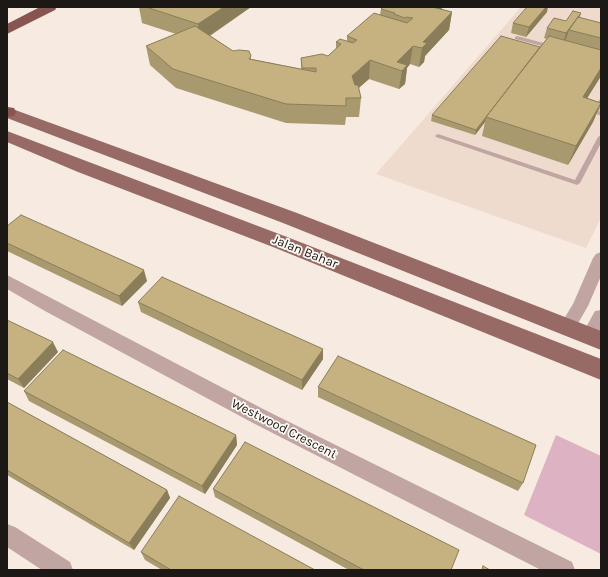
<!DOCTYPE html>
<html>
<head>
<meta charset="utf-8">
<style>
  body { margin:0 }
  #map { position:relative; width:608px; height:577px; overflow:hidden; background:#f6eae1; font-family:Karla,sans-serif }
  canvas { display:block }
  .frame { position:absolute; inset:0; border:8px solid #1c1815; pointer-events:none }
</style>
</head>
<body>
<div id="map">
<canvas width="608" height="577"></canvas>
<div class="frame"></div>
</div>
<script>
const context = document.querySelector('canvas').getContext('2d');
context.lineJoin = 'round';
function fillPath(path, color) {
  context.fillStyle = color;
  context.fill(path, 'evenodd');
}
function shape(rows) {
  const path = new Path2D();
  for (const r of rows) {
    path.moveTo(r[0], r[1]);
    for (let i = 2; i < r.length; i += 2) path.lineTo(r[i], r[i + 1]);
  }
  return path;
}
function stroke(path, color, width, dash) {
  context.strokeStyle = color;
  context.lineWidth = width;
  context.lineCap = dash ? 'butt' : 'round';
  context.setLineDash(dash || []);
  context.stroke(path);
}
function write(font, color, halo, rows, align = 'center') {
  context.font = font + ' Karla,sans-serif';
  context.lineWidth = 3.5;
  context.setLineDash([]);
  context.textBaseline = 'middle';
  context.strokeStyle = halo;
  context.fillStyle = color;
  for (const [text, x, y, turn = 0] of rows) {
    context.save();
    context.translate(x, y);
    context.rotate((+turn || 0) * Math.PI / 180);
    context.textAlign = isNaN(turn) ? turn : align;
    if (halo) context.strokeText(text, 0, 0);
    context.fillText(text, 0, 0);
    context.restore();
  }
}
fillPath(shape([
  [521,7,601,7,601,218,586,248,376,174]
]), '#eedbce');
fillPath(shape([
  [556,435,601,456,601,554,524,515]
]), '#ddb2c3');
fillPath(shape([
  [517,36,555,46,556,47,553,49,515,39,515,37,517,36],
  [601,99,601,107,599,111,601,112,601,116,592,112,599,100,601,99],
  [438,134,575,180,598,137,601,135,601,143,580,183,577,185,436,137,435,136,438,134]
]), '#c0a5a2');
fillPath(shape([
  [601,252,601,276,588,306,573,332,567,334,561,332,559,327,573,304,593,258,596,254,601,252],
  [7,275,267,411,572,562,575,570,541,570,253,423,45,311,7,289,7,275],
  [601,310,601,332,596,341,590,343,584,341,581,336,584,331,595,311,601,310],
  [7,524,15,527,70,562,73,570,42,570,7,547,7,524]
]), '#c0a5a2');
fillPath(shape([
  [7,107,297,213,601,331,601,350,283,223,7,118,7,107],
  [7,131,287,237,601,359,601,380,273,247,78,172,7,142,7,131]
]), '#976a65');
fillPath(shape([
  [40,7,57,7,55,10,7,34,7,24,40,7],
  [7,107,14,108,16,112,14,116,7,117,7,107]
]), '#88544f');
fillPath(shape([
  [139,7,251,7,210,36,233,51,251,56,251,59,301,69,301,58,328,56,336,49,336,42,347,41,347,36,380,15,381,9,383,7,442,7,442,9,452,12,449,30,425,56,424,62,419,67,410,64,407,68,405,84,399,89,369,79,358,88,361,98,359,117,346,117,345,125,286,123,176,88,150,65,146,46,176,34,142,23],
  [547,12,526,37,511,33,513,23],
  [580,18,601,23,601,76,587,98,601,103,593,122,568,165,482,136,485,122,475,135,431,121,432,115,540,47,547,39,544,38,547,28,566,21],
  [7,226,147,281,122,306,7,251],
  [138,302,323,359,302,390,141,312],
  [7,320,58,352,24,388,7,379],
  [318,387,523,483,518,491,318,397],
  [24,391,236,435,237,445,205,494,29,401],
  [7,402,167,490,170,498,134,550,7,475],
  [213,489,451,570,349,570,215,497],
  [141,552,315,570,162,570,145,560]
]), '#a9996e');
fillPath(shape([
  [224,7,251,7,200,42,198,24],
  [434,7,442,7,441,14,432,19],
  [546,7,548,7,547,12,526,37,529,27],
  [452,12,449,30,425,56,424,62,419,67,422,48,423,42],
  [581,13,578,23,569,30,566,39,563,43,566,33],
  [413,46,410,64,407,68,405,84,399,89,402,71,397,62],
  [370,60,369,79,351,95,352,76],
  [601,68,601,76,576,116,583,97],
  [601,103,593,122,568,165,576,146],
  [486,117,485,122,475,135,476,130],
  [144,270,147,281,122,306,119,296],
  [53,342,58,352,24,388,18,379],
  [323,349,323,359,302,390,302,380],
  [236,435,237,445,205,494,202,486],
  [167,490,170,498,134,550,129,543]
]), '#8a7d5a');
const building = shape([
  [146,7,224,7,198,24,146,7],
  [383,7,432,7,452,12,423,42,427,43,422,48,413,46,397,62,407,65,402,71,370,60,352,76,355,85,358,85,361,98,346,98,346,106,286,104,173,69,146,46,195,26,233,51,239,50,249,51,251,56,249,59,316,72,316,68,302,68,301,58,322,54,328,56,341,44,336,42,340,39,353,43,357,40,347,36,374,13,407,23,413,18,406,17,405,18,394,14,395,13,381,9,383,7],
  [527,7,546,7,529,27,513,23,527,7],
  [573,11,581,13,566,33,547,28,554,18,566,21,573,11],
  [578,17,601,23,601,38,569,30,578,17],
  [501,36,540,47,476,130,432,115,501,36],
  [549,36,601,50,601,68,583,97,601,103,576,146,486,117,549,36],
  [21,215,144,270,119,296,7,243,7,226,21,215],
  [162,277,323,349,302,380,138,302,162,277],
  [7,320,53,342,18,379,7,373,7,320],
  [63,350,236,435,202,486,24,391,63,350],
  [338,356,536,445,523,483,318,387,338,356],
  [7,402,167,490,129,543,7,470,7,402],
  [245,442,459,550,451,570,364,570,213,489,245,442],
  [179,496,315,570,171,570,141,552,179,496],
  [483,566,490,570,482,570,483,566]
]);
fillPath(building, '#c5b280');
stroke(building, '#8a7d5a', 1);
write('13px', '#1c1815', '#fef9f5', [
  ["Jalan Bahar",305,252,22],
  ["Westwood Crescent",284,429,27]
]);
</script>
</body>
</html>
